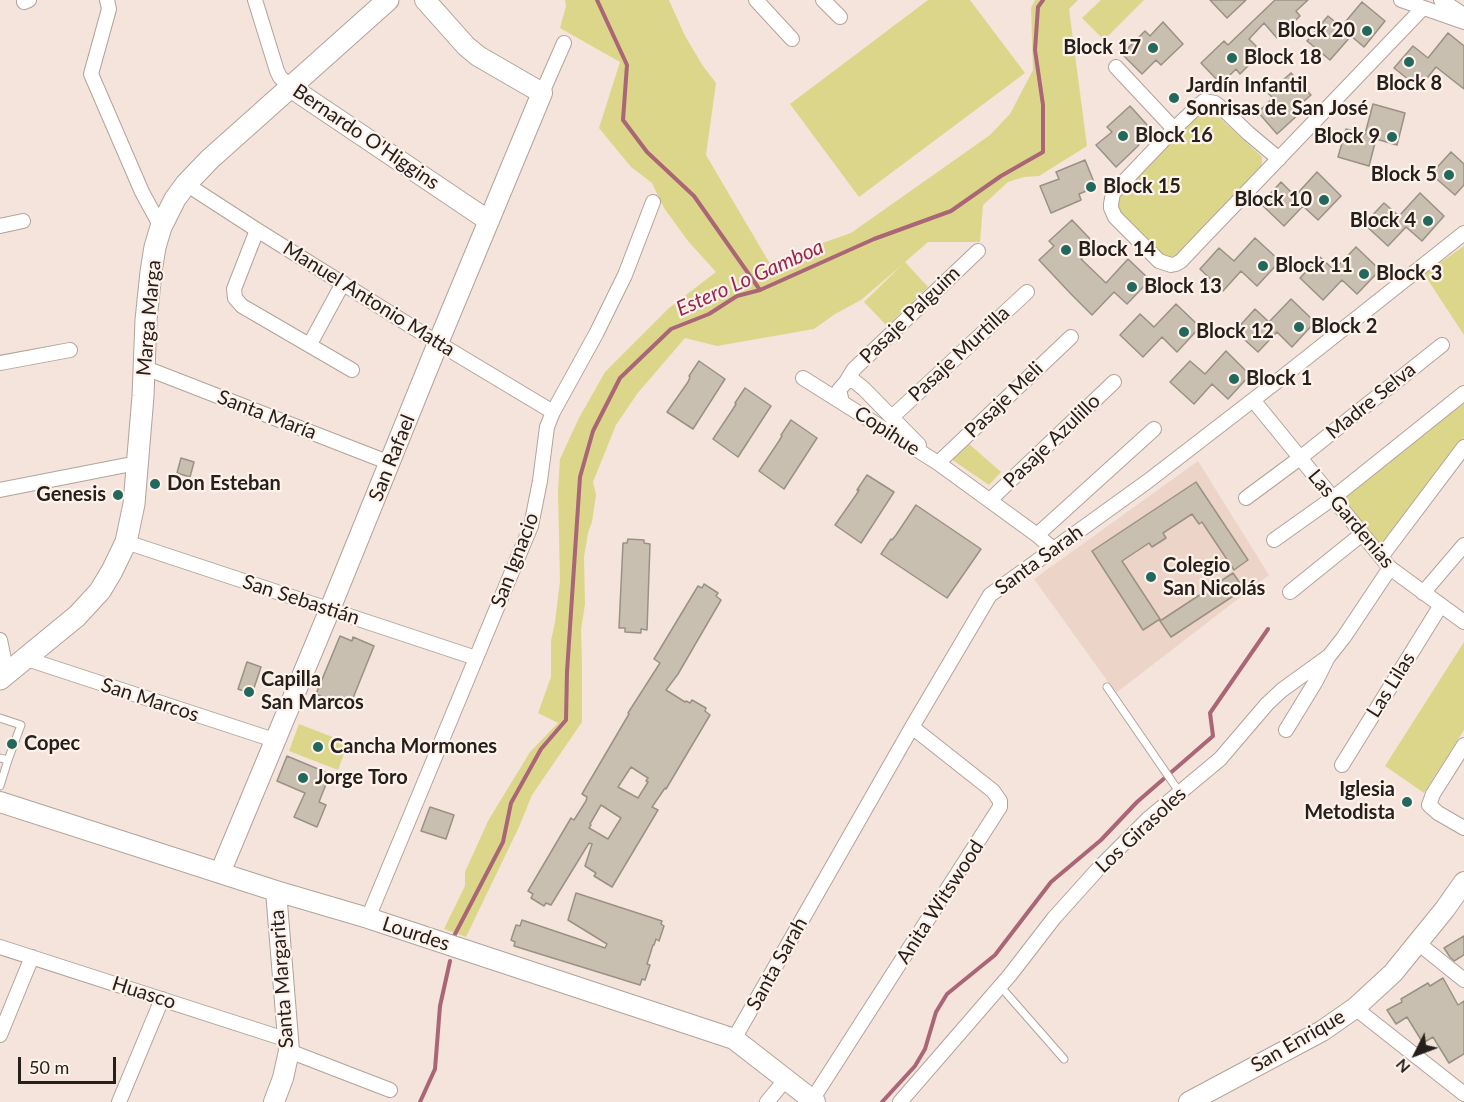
<!DOCTYPE html>
<html>
<head>
<meta charset="utf-8">
<style>
  body { margin:0 }
  #map { position:relative; width:1464px; height:1102px; overflow:hidden; background:#f4e4db; font-family:Lato,sans-serif }
  canvas { display:block }
  .north { position:absolute; left:1386px; top:1024px; width:60px; height:60px; -webkit-text-stroke:4px #fff2eb; paint-order:stroke; rotate:228deg; font-size:16px; font-weight:700; line-height:24px; text-align:center; color:#26201d }
  .north::after { content:''; display:block; margin:auto; width:21px; height:27px; background:#26201d; clip-path:polygon(50% 0,100% 100%,50% 72%,0 100%) }
  .scale { position:absolute; left:18px; top:1057px; width:98px; height:27px; box-sizing:border-box; border:3px solid #26201d; border-top:0; padding-left:8px; font-size:18px; line-height:21px; white-space:nowrap; color:#26201d; -webkit-text-stroke:4px #fff2eb; paint-order:stroke }
</style>
</head>
<body>
<div id="map">
<canvas width="1464" height="1102"></canvas>
<div class="north">N</div>
<div class="scale">50 m</div>
</div>
<script>
const context = document.querySelector('canvas').getContext('2d');
context.lineJoin = 'round';
function fillPath(path, color) {
  context.fillStyle = color;
  context.fill(path, 'evenodd');
}
function shape(rows) {
  const path = new Path2D();
  for (const r of rows) {
    path.moveTo(r[0], r[1]);
    for (let i = 2; i < r.length; i += 2) path.lineTo(r[i], r[i + 1]);
  }
  return path;
}
function stroke(path, color, width, dash) {
  context.strokeStyle = color;
  context.lineWidth = width;
  context.lineCap = dash ? 'butt' : 'round';
  context.setLineDash(dash || []);
  context.stroke(path);
}
function write(font, color, halo, rows, align = 'center') {
  context.font = font + ' Lato,sans-serif';
  context.lineWidth = 4.5;
  context.setLineDash([]);
  context.textBaseline = 'middle';
  context.strokeStyle = halo;
  context.fillStyle = color;
  for (const [text, x, y, turn = 0] of rows) {
    context.save();
    context.translate(x, y);
    context.rotate((+turn || 0) * Math.PI / 180);
    context.textAlign = isNaN(turn) ? turn : align;
    if (halo) context.strokeText(text, 0, 0);
    context.fillText(text, 0, 0);
    context.restore();
  }
}
fillPath(shape([
  [1198,461,1269,575,1116,693,1034,579]
]), '#ecd5c8');
fillPath(shape([
  [565,0,669,0,685,36,703,66,716,83,706,155,769,262,851,233,990,135,1010,114,1033,70,1031,8,1035,0,1078,0,1069,9,1087,146,1039,176,1024,177,1008,182,983,205,980,242,928,242,905,262,928,287,887,326,864,302,902,265,861,300,835,314,814,329,717,346,685,338,637,394,616,425,593,482,596,495,592,522,588,533,584,557,585,604,581,630,582,664,582,722,532,795,519,827,466,937,444,929,465,886,465,872,488,821,530,752,558,723,538,713,551,677,551,641,555,622,560,581,558,491,560,459,579,418,605,372,669,308,716,272,688,241,664,208,652,183,631,167,599,128,620,62,560,28,566,6],
  [928,0,970,0,1025,73,859,197,790,104],
  [1101,0,1144,0,1104,40,1082,18],
  [1211,110,1262,157,1262,168,1177,258,1165,258,1117,210,1119,196,1200,112],
  [1464,246,1464,335,1424,274],
  [1464,398,1464,438,1381,547,1342,496],
  [968,443,1001,472,989,485,951,459],
  [1464,642,1464,730,1424,793,1385,766],
  [299,724,348,743,338,770,289,751]
]), '#dcd68a');
stroke(shape([
  [597,0,627,65,623,120,647,152,694,196,760,290],
  [453,938,503,842,511,803,541,749,566,720,567,672,580,477,593,431,620,378,671,329,709,314,737,296,760,290,874,239,951,211,1001,176,1043,152,1043,105,1035,50,1038,7,1043,0],
  [420,1102,435,1069,440,1006,450,961],
  [882,1102,915,1066,925,1049,936,1012,947,994,995,955,1051,882,1101,840,1137,802,1213,736,1210,713,1268,629]
]), '#aa6577', 4);
const building = shape([
  [1210,0,1246,0,1227,18,1210,0],
  [1275,0,1308,0,1296,11,1300,16,1277,38,1264,23,1249,39,1262,52,1240,74,1236,69,1221,84,1201,63,1224,41,1228,45,1275,0],
  [1362,2,1385,21,1364,47,1351,36,1330,60,1307,41,1328,16,1341,27,1362,2],
  [1163,22,1183,44,1161,65,1156,60,1142,74,1122,54,1145,31,1150,36,1163,22],
  [1448,33,1464,46,1464,89,1436,67,1419,88,1394,68,1413,46,1428,58,1448,33],
  [1291,73,1311,95,1297,107,1301,112,1277,134,1258,112,1273,98,1268,93,1291,73],
  [1373,104,1405,113,1397,145,1376,139,1369,166,1338,157,1346,129,1365,134,1373,104],
  [1130,106,1149,127,1135,140,1139,145,1116,167,1096,145,1112,132,1107,127,1130,106],
  [1451,152,1464,164,1464,185,1455,195,1431,174,1451,152],
  [1085,160,1096,187,1079,194,1081,200,1051,213,1040,186,1059,179,1056,172,1085,160],
  [1317,172,1341,196,1318,220,1303,206,1284,226,1261,204,1281,182,1295,196,1317,172],
  [1420,193,1444,216,1422,241,1406,227,1388,246,1364,224,1384,203,1399,216,1420,193],
  [1072,220,1092,241,1078,254,1082,259,1081,259,1106,283,1128,259,1150,280,1127,304,1114,292,1092,315,1071,294,1039,260,1054,246,1049,241,1072,220],
  [1255,238,1280,261,1257,286,1241,271,1223,291,1200,269,1219,248,1234,261,1255,238],
  [1356,247,1380,270,1357,294,1342,280,1323,300,1300,278,1320,257,1334,270,1356,247],
  [1291,299,1315,322,1292,347,1277,332,1258,352,1235,331,1255,309,1269,322,1291,299],
  [1176,304,1200,327,1177,352,1162,337,1143,357,1120,335,1140,314,1154,327,1176,304],
  [1226,351,1250,375,1228,399,1212,384,1194,404,1170,382,1190,361,1205,374,1226,351],
  [699,361,725,379,693,429,667,412,688,382,690,377,689,376,699,361],
  [745,388,771,406,738,457,713,439,733,409,736,404,735,403,745,388],
  [791,420,817,438,784,489,759,471,779,441,782,436,781,435,791,420],
  [181,458,194,462,190,477,177,473,181,458],
  [867,475,894,492,861,543,835,525,856,495,859,490,857,490,867,475],
  [1196,482,1248,560,1234,570,1202,522,1199,524,1192,514,1163,533,1166,538,1152,547,1149,543,1122,561,1160,619,1143,630,1092,551,1196,482],
  [916,505,981,549,947,598,881,554,891,539,892,540,896,535,916,505],
  [628,539,644,540,644,543,650,544,647,630,641,629,641,633,625,632,625,628,619,628,623,543,627,543,628,539],
  [1233,573,1244,589,1171,637,1160,621,1233,573],
  [704,584,718,593,716,596,721,600,678,674,666,690,685,702,686,701,690,703,692,700,706,708,705,711,710,715,666,789,665,788,652,807,658,810,612,887,594,876,596,873,585,866,592,844,589,843,551,905,546,903,544,906,531,898,533,894,528,891,571,818,574,820,586,801,587,797,582,794,629,714,628,713,660,663,654,659,698,586,702,588,704,584],
  [631,767,648,778,646,781,648,782,638,798,618,787,631,767],
  [601,805,621,818,608,839,589,828,591,825,590,824,601,805],
  [340,636,352,641,353,637,374,646,349,708,316,694,340,636],
  [247,662,261,667,252,694,238,689,247,662],
  [287,756,330,774,319,802,326,805,317,827,294,817,305,793,277,781,287,756],
  [430,807,454,815,446,839,421,831,430,807],
  [576,893,662,921,661,924,664,926,659,941,656,939,654,945,653,945,647,964,650,965,645,980,642,979,640,985,514,946,515,942,511,940,516,925,520,926,522,920,605,948,607,944,568,920,576,893],
  [1464,936,1464,955,1454,961,1450,957,1444,948,1464,936],
  [1443,978,1458,1005,1464,1001,1464,1054,1449,1063,1433,1037,1423,1043,1407,1017,1396,1024,1387,1010,1402,1002,1401,999,1428,983,1430,986,1443,978]
]);
fillPath(building, '#c8bfb1');
stroke(building, '#9a9184', 1.5);
const lane = shape([
  [1107,687,1180,793],
  [0,718,21,725,8,760],
  [0,758,8,760,0,786],
  [1000,986,1064,1059]
]);
const street = shape([
  [107,0,109,9,91,74,142,192,161,227],
  [255,0,277,71,280,77,290,87],
  [756,0,792,39],
  [823,0,840,17],
  [1401,0,1464,22],
  [1441,0,1464,15],
  [24,2,29,0],
  [1116,67,1174,129],
  [542,93,564,43],
  [1279,159,1248,133,1224,110,1215,103,1204,101,1198,106,1174,129,1113,193,1111,204,1111,208,1115,217,1159,261,1171,265,1176,264,1181,261,1197,244,1423,8],
  [186,184,257,230,438,343,553,412],
  [0,226,23,221],
  [257,230,234,289,235,298,242,306,352,370],
  [310,344,343,283],
  [0,363,70,350],
  [143,367,390,463],
  [803,378,938,463,1037,535,1053,549],
  [846,382,853,380,864,389,919,445],
  [1253,400,1390,568,1464,622],
  [842,402,839,390,846,382,854,369,978,251],
  [892,417,1027,292],
  [938,463,1071,337],
  [0,490,137,463],
  [1246,498,1300,458,1442,345],
  [990,500,1114,382],
  [1037,535,1154,429],
  [1274,540,1333,498,1464,393],
  [126,542,476,658],
  [1381,557,1464,447],
  [1290,592,1362,534],
  [1423,593,1464,545],
  [0,640,7,674],
  [27,659,274,740],
  [1286,730,1316,681,1328,657],
  [1464,745,1433,794,1429,805,1438,813,1464,828],
  [1342,765,1441,605],
  [368,918,531,526,540,481,547,427,553,412,596,334,625,275,653,202],
  [1418,943,1464,980],
  [0,947,288,1040],
  [1355,1008,1464,1094],
  [0,1035,32,957],
  [734,1039,912,727,990,595,1148,481,1275,383,1464,233],
  [289,1051,390,1090],
  [812,1100,1000,807,1000,801,993,791,912,727],
  [119,1102,162,999],
  [767,1102,786,1079],
  [900,1102,1010,975,1054,918,1099,868,1148,819,1220,759,1267,704,1282,690,1329,656,1344,637,1390,568]
]);
const secondary = shape([
  [290,87,489,221],
  [0,802,276,891,368,918,734,1039,815,1102],
  [220,873,330,609,438,343,542,93,478,56,466,46,425,0],
  [274,1102,283,1078,289,1051,276,891],
  [1189,1102,1322,1031,1355,1008,1393,973,1445,909,1464,882]
]);
const primary = shape([
  [0,679,77,616,100,591,112,571,126,542,134,504,143,396,146,320,151,272,155,247,161,227,175,199,186,184,210,159,388,0]
]);
stroke(lane, '#b2a39a', 9);
stroke(street, '#b2a39a', 16);
stroke(secondary, '#b2a39a', 22);
stroke(primary, '#b2a39a', 23);
stroke(lane, '#fff', 7);
stroke(street, '#fff', 14);
stroke(secondary, '#fff', 20);
stroke(primary, '#fff', 21);
for (const [x, y, r, color] of [
  [1367,31,6,"#22685c"],
  [1153,48,6,"#22685c"],
  [1232,58,6,"#22685c"],
  [1409,62,6,"#22685c"],
  [1174,98,6,"#22685c"],
  [1123,136,6,"#22685c"],
  [1392,137,6,"#22685c"],
  [1449,175,6,"#22685c"],
  [1091,187,6,"#22685c"],
  [1324,200,6,"#22685c"],
  [1428,221,6,"#22685c"],
  [1066,250,6,"#22685c"],
  [1263,266,6,"#22685c"],
  [1364,274,6,"#22685c"],
  [1132,287,6,"#22685c"],
  [1299,327,6,"#22685c"],
  [1184,332,6,"#22685c"],
  [1234,379,6,"#22685c"],
  [155,484,6,"#22685c"],
  [118,495,6,"#22685c"],
  [1151,577,6,"#22685c"],
  [249,692,6,"#22685c"],
  [12,744,6,"#22685c"],
  [318,747,6,"#22685c"],
  [303,778,6,"#22685c"],
  [1407,802,6,"#22685c"]
]) {
  const dot = new Path2D();
  dot.arc(x, y, r, 0, 2 * Math.PI);
  context.fillStyle = color;
  context.fill(dot);
  stroke(dot, '#fff2eb', 2);
}
write('bold 20px', '#26201d', '#fff2eb', [
  ["Block 20",1355,31,"right"],
  ["Block 17",1141,48,"right"],
  ["Block 18",1244,58],
  ["Block 8",1409,84,"center"],
  ["Jardín Infantil",1186,86],
  ["Sonrisas de San José",1186,109],
  ["Block 16",1135,136],
  ["Block 9",1380,137,"right"],
  ["Block 5",1437,175,"right"],
  ["Block 15",1103,187],
  ["Block 10",1312,200,"right"],
  ["Block 4",1416,221,"right"],
  ["Block 14",1078,250],
  ["Block 11",1275,266],
  ["Block 3",1376,274],
  ["Block 13",1144,287],
  ["Block 2",1311,327],
  ["Block 12",1196,332],
  ["Block 1",1246,379],
  ["Don Esteban",167,484],
  ["Genesis",106,495,"right"],
  ["Colegio",1163,566],
  ["San Nicolás",1163,589],
  ["Capilla",261,680],
  ["San Marcos",261,703],
  ["Copec",24,744],
  ["Cancha Mormones",330,747],
  ["Jorge Toro",315,778],
  ["Iglesia",1395,790,"right"],
  ["Metodista",1395,813,"right"]
], 'left');
write('20px', '#26201d', '#fff2eb', [
  ["Bernardo O'Higgins",366,137,34],
  ["Manuel Antonio Matta",369,299,32],
  ["Pasaje Palguim",910,315,-44],
  ["Marga Marga",149,318,-85],
  ["Pasaje Murtilla",959,354,-43],
  ["Pasaje Meli",1004,400,-44],
  ["Madre Selva",1371,401,-39],
  ["Santa María",267,415,21],
  ["Copihue",887,431,33],
  ["Pasaje Azulillo",1052,441,-44],
  ["San Rafael",392,458,-68],
  ["Las Gardenias",1351,519,50],
  ["San Ignacio",515,560,-69],
  ["Santa Sarah",1039,560,-36],
  ["San Sebastián",301,600,18],
  ["Las Lilas",1391,685,-58],
  ["San Marcos",150,700,18],
  ["Los Girasoles",1141,830,-43],
  ["Anita Witswood",940,902,-57],
  ["Lourdes",416,934,18],
  ["Santa Sarah",777,964,-61],
  ["Santa Margarita",282,979,-94],
  ["Huasco",144,993,18],
  ["San Enrique",1298,1041,-30]
]);
write('italic 21px', '#972550', '#fff2eb', [
  ["Estero Lo Gamboa",750,278,-24]
]);
</script>
</body>
</html>
